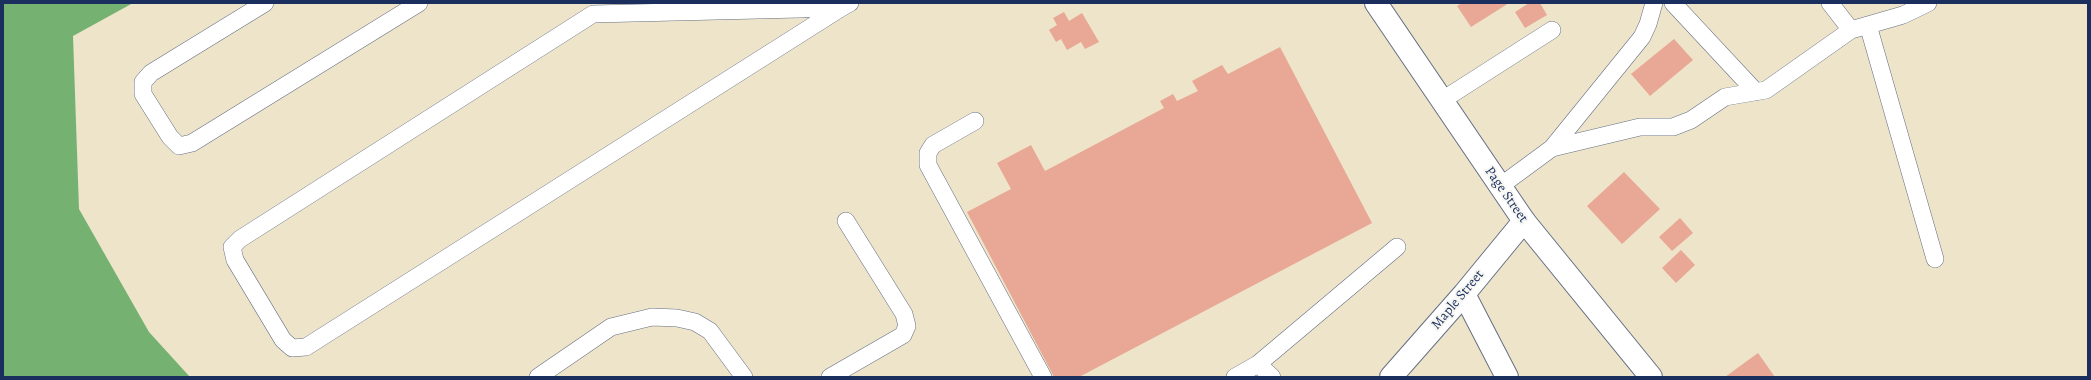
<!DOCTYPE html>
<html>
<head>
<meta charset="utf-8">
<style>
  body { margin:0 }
  #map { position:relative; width:2091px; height:380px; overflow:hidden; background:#ede4c9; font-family:Alegreya,serif }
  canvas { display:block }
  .frame { position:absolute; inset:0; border:4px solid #1b2f5e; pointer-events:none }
</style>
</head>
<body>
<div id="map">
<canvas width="2091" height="380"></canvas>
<div class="frame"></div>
</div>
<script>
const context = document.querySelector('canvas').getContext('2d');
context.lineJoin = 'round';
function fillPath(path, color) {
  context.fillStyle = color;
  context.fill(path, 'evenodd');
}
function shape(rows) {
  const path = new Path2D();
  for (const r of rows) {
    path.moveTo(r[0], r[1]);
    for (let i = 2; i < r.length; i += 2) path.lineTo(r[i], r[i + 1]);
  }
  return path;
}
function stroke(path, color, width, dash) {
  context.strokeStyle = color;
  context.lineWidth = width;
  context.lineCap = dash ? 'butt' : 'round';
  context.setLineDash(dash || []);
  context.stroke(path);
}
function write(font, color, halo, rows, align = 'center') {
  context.font = font + ' Alegreya,serif';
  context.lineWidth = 4;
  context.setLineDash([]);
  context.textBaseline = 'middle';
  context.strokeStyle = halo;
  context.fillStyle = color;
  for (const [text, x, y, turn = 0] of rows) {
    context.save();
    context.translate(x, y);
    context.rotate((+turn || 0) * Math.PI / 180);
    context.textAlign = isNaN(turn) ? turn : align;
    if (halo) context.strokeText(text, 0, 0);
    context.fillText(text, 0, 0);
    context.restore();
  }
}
fillPath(shape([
  [3,3,133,3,73,36,79,209,149,332,190,377,3,377]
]), '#75b272');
fillPath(shape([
  [1462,3,1509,3,1471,27,1457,6],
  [1529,3,1540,3,1547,15,1525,28,1515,12],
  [1064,12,1069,21,1082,13,1099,42,1085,49,1081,42,1067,50,1061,39,1056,42,1049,30,1057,25,1053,18],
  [1674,39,1693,60,1650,96,1631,74],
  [1280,47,1372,223,1079,377,1054,377,967,212,1011,189,997,163,1031,145,1045,171,1164,108,1160,101,1173,94,1177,101,1198,91,1192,81,1222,65,1228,74],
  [1624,172,1660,209,1622,244,1587,206],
  [1680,218,1693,233,1672,251,1659,237],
  [1681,250,1695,265,1676,283,1662,268],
  [1758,353,1775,377,1725,377]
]), '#e8a895');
const service = shape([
  [265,3,151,73,143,82,143,94,170,137,179,146,192,143,419,3],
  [1673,3,1756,92],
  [1830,3,1851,30],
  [841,8,593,14,240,239,232,247,235,260,283,340,292,348,306,347,841,8,850,3],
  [1868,25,1935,259],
  [1441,101,1552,30],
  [975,121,933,145,928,153,928,165,1043,377],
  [1552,148,1640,127,1673,127,1691,120,1725,97,1766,90,1851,30,1903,15,1928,3],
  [1499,187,1552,148,1642,37,1648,24,1654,3],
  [1258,364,1397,247],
  [538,377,611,327,652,317,677,318,695,322,710,331,744,377],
  [830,377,903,335,907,326,904,314,846,221],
  [1235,377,1258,364,1272,377]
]);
const minor = shape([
  [1464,294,1507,377],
  [1391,377,1464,294,1524,221]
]);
const secondary = shape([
  [1376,3,1524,221,1651,377]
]);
stroke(service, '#646e83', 18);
stroke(minor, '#646e83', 24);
stroke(secondary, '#646e83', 24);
stroke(service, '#fff', 17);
stroke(minor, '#fff', 22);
stroke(secondary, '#fff', 22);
write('14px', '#1b2f5e', '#f6f6f2', [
  ["Page Street",1506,195,55],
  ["Maple Street",1458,300,-50]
]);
</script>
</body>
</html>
